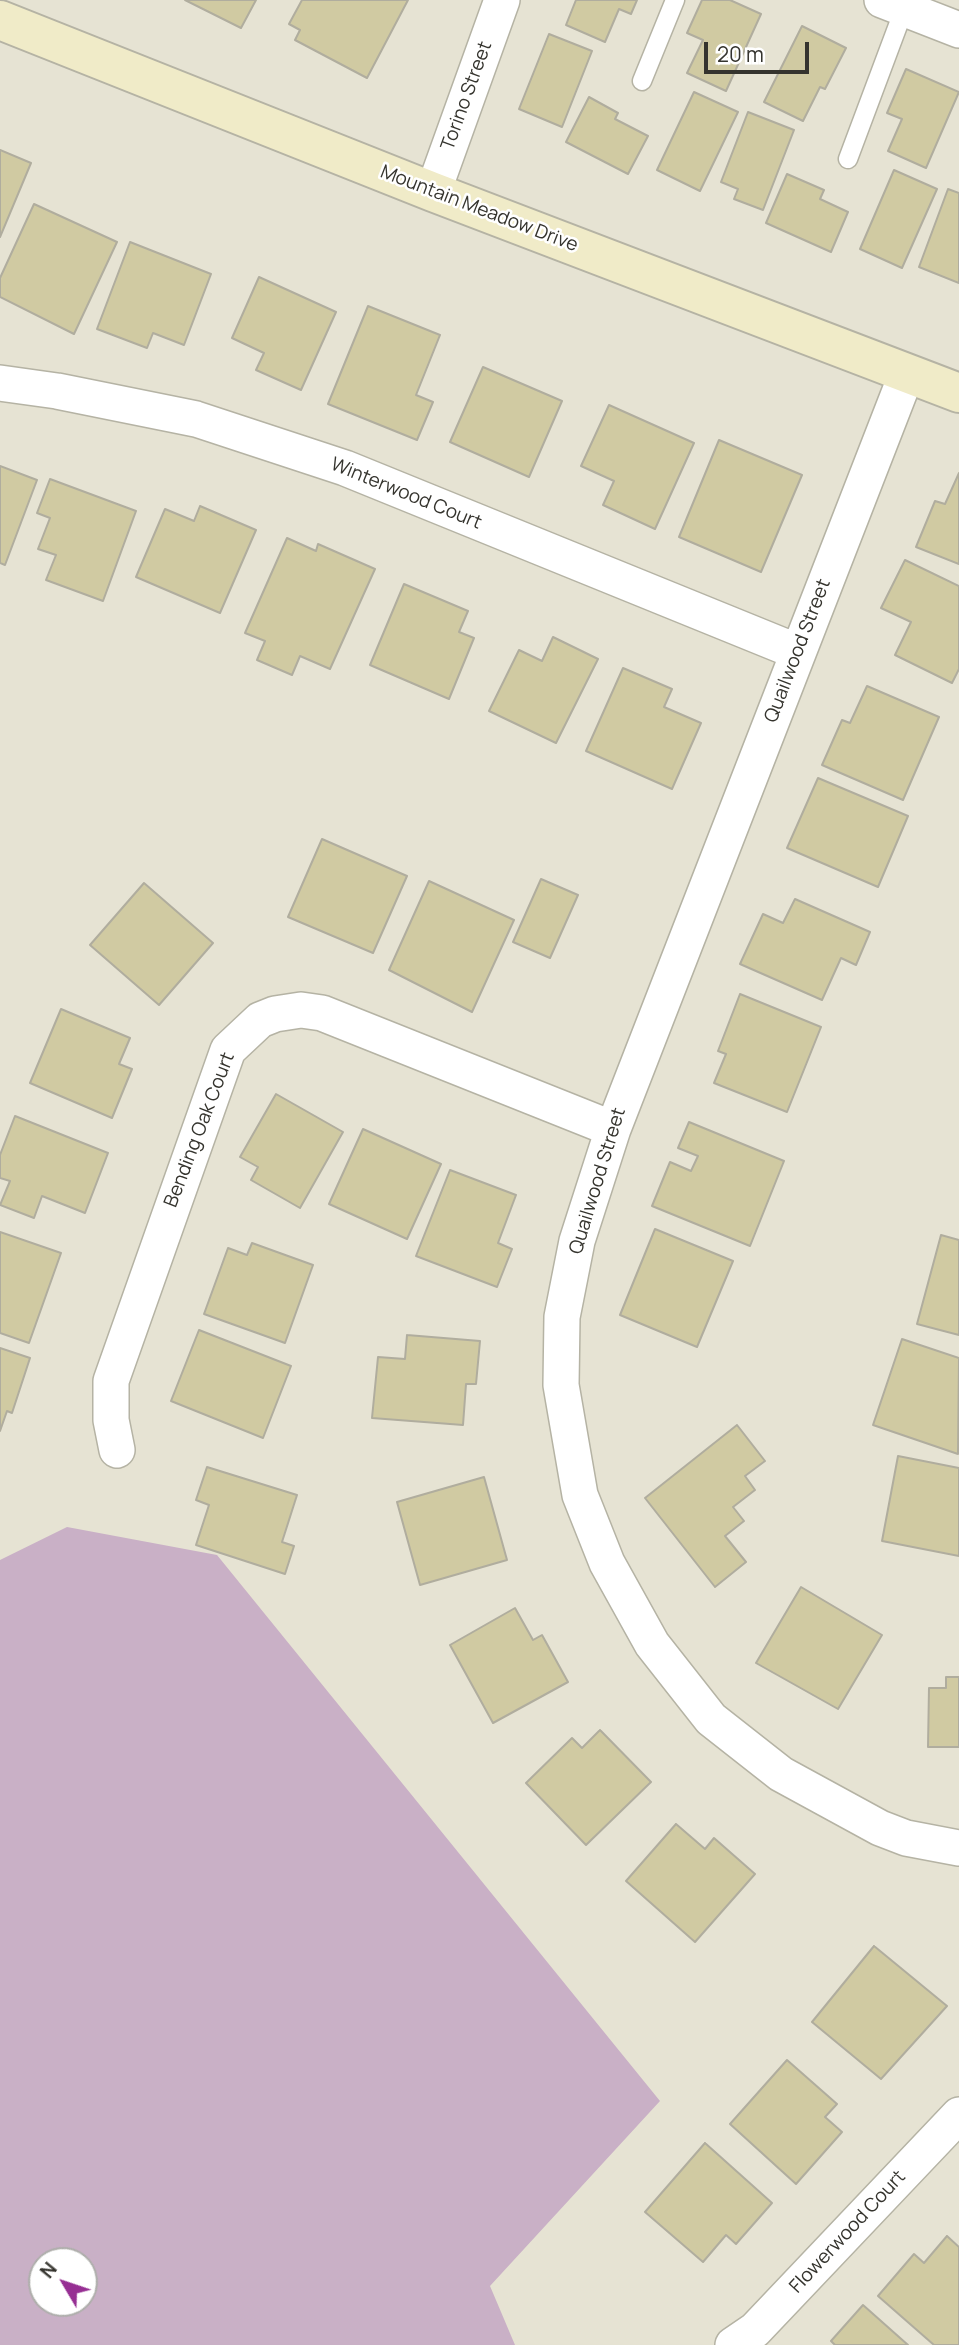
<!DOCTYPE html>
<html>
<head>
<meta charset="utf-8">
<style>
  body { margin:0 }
  #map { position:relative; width:959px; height:2345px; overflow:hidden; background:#e6e3d3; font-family:Manrope,sans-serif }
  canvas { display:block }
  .north { position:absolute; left:28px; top:2247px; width:70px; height:70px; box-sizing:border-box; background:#fff; border:2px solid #aeaeab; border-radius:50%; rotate:309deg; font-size:19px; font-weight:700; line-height:28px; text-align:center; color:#35342e }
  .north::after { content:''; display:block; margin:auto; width:24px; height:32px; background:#962f93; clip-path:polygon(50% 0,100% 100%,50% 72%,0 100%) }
  .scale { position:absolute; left:704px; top:42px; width:105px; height:32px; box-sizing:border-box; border:4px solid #35342e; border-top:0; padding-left:9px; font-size:21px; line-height:24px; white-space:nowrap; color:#35342e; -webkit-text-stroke:5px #fff; paint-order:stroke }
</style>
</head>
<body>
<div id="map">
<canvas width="959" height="2345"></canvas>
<div class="north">N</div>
<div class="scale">20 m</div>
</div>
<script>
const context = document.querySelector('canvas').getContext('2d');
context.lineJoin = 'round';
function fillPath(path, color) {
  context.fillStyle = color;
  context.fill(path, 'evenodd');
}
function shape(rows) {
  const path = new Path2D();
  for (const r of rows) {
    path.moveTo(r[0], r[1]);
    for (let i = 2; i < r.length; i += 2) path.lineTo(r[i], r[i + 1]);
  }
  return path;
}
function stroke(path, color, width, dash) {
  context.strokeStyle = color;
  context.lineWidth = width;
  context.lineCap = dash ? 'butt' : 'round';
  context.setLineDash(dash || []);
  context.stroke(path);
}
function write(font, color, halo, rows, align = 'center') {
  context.font = font + ' Manrope,sans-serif';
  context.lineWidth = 5;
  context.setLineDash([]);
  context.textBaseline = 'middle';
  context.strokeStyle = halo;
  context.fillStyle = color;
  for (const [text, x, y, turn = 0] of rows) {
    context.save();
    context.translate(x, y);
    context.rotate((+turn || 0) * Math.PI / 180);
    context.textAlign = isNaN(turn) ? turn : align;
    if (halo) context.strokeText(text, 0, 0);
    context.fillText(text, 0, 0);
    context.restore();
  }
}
fillPath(shape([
  [67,1527,217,1555,660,2101,490,2286,515,2345,0,2345,0,1560],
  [42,2261,84,2261,84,2303,42,2303]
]), '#c9b0c6');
const building = shape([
  [185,0,256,0,241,28,185,0],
  [302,0,408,0,367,78,295,40,300,30,289,24,302,0],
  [576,0,637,0,631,14,619,9,605,42,566,25,576,0],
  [702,0,730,0,761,14,726,91,687,73,703,40,687,33,702,0],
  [802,26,846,48,825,89,820,87,803,121,764,102,802,26],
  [549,34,592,51,562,127,519,109,549,34],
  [906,69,959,92,926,168,888,151,902,119,887,113,906,69],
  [694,92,738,112,700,191,657,170,694,92],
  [589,97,618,113,615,119,648,136,628,174,566,142,589,97],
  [748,112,794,130,763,210,734,199,738,189,721,182,748,112],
  [0,150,31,163,0,237,0,150],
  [894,170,937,189,902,268,860,249,894,170],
  [787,174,824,190,820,199,848,212,831,252,766,223,787,174],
  [948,189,959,193,959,283,919,267,948,189],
  [34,204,117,242,74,334,0,297,0,278,34,204],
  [130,242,211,274,184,345,153,333,147,348,97,329,130,242],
  [259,277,336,312,301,390,256,370,264,353,232,338,259,277],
  [368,306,440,335,416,395,433,402,417,440,328,404,368,306],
  [483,367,562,401,529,477,450,442,483,367],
  [609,405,694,443,655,529,603,505,614,481,581,466,609,405],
  [719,440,802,475,761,572,679,537,719,440],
  [0,466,37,480,5,565,0,563,0,466],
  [959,473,959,564,916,547,935,501,945,504,959,473],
  [50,479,136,511,103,601,46,580,56,555,38,549,50,518,37,513,50,479],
  [200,506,256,530,220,613,136,577,165,509,194,521,200,506],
  [287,538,316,551,318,544,375,569,330,669,300,656,292,675,257,660,265,641,245,633,287,538],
  [905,560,959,586,959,669,952,683,895,655,911,622,881,608,905,560],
  [404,584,468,611,459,632,474,638,449,699,370,665,404,584],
  [553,637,598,659,556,743,489,711,519,650,542,661,553,637],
  [623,668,672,689,664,707,701,723,672,789,586,751,623,668],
  [867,686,939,717,903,800,822,765,842,720,850,723,867,686],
  [818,778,908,816,878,887,787,848,818,778],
  [322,839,407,876,373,953,288,917,322,839],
  [541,879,578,895,550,958,513,942,541,879],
  [429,881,514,920,472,1012,389,970,429,881],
  [144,883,213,943,159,1005,90,945,144,883],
  [795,899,870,932,856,965,841,958,822,1000,740,964,763,914,783,923,795,899],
  [740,994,821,1027,787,1112,714,1083,726,1054,718,1051,740,994],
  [61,1009,130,1038,119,1064,132,1069,112,1118,30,1083,61,1009],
  [276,1094,343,1132,300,1208,251,1180,258,1167,240,1157,276,1094],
  [15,1116,108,1153,85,1213,42,1196,34,1218,0,1205,10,1181,0,1178,0,1155,15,1116],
  [689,1122,784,1161,750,1246,652,1206,670,1162,691,1171,698,1156,678,1148,689,1122],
  [363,1129,441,1164,407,1239,329,1204,363,1129],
  [450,1170,516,1195,498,1243,512,1249,497,1287,416,1256,450,1170],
  [655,1229,733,1261,697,1347,620,1315,655,1229],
  [0,1232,61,1253,29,1343,0,1333,0,1232],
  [941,1235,959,1240,959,1335,917,1324,941,1235],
  [252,1243,313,1265,285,1343,204,1314,228,1248,247,1255,252,1243],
  [199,1330,291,1366,263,1438,171,1401,199,1330],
  [407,1335,480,1341,476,1384,466,1384,463,1425,372,1418,378,1357,405,1359,407,1335],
  [902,1339,959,1358,958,1454,873,1425,902,1339],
  [0,1348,30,1358,12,1413,7,1411,0,1431,0,1348],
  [737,1425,765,1461,745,1476,755,1490,733,1507,744,1521,725,1536,746,1562,715,1587,645,1498,737,1425],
  [898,1456,959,1468,959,1556,882,1541,898,1456],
  [207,1467,297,1495,282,1542,294,1546,285,1574,196,1545,209,1505,196,1500,207,1467],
  [484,1477,507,1560,420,1585,397,1502,484,1477],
  [801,1587,882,1635,838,1709,756,1663,801,1587],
  [515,1608,533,1640,542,1635,568,1682,493,1723,450,1645,515,1608],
  [946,1677,959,1677,959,1747,928,1747,929,1688,946,1688,946,1677],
  [600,1730,651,1782,586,1845,526,1783,572,1738,582,1748,600,1730],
  [676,1824,705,1849,714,1838,755,1874,695,1942,626,1881,676,1824],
  [874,1946,947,2006,881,2079,812,2022,874,1946],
  [787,2060,837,2104,825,2117,842,2132,796,2184,730,2124,787,2060],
  [705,2143,772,2203,736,2244,726,2235,703,2262,645,2212,705,2143],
  [947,2236,959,2247,959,2345,934,2345,878,2296,914,2254,924,2263,947,2236],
  [863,2305,908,2345,835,2345,831,2341,863,2305]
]);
fillPath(building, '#d0caa2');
stroke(building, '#b0ad9e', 2);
const lane = shape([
  [642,81,675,0],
  [848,159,906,4]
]);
const street = shape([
  [882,0,959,30],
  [433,192,502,0],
  [907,373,613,1129,577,1241,562,1317,561,1385,580,1495,607,1563,652,1644,711,1719,781,1774,880,1828,906,1838,959,1848],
  [0,383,57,391,196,419,345,468,798,652],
  [117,1450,111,1420,111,1381,228,1050,260,1020,275,1014,301,1010,322,1013,613,1129],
  [733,2345,755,2330,959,2115]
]);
const secondary = shape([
  [0,20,433,192,959,393]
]);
stroke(lane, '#b5b3a4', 21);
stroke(street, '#b5b3a4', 38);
stroke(secondary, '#b5b3a4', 42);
stroke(lane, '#fff', 18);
stroke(street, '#fff', 35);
stroke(secondary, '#f0ebc8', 38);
write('19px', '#35342e', '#fff', [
  ["Torino Street",467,96,-70],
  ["Mountain Meadow Drive",479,209,21],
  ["Winterwood Court",406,494,22],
  ["Quailwood Street",798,651,-69],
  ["Bending Oak Court",200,1130,-69],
  ["Quailwood Street",598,1181,-73],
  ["Flowerwood Court",848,2232,-47]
]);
</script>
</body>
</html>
